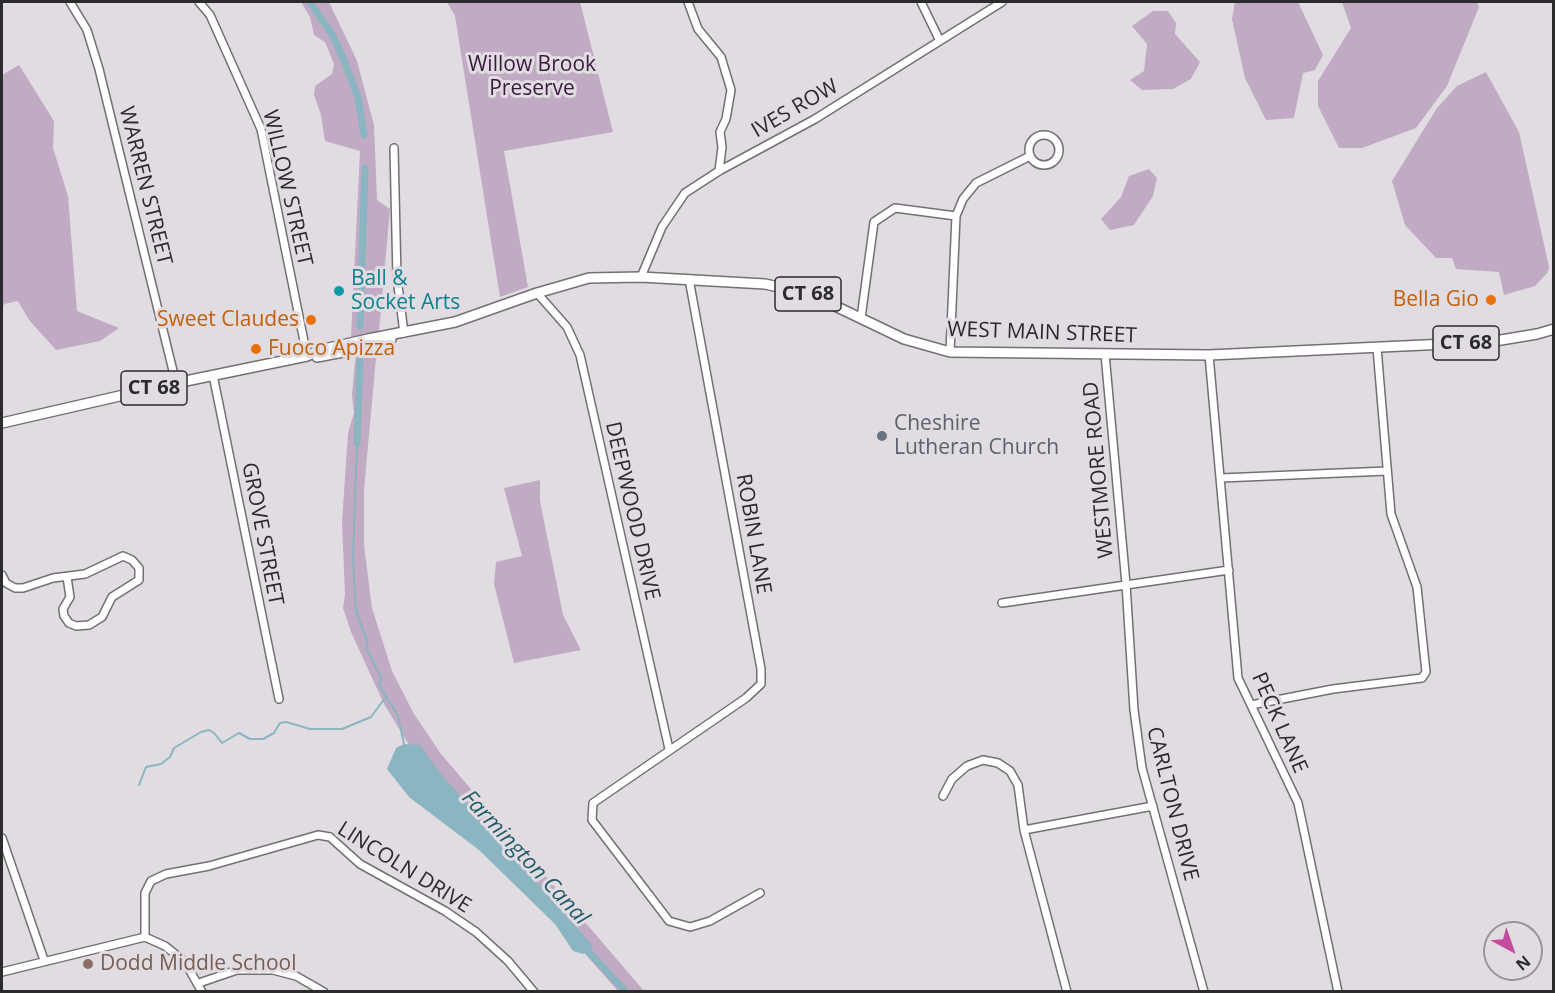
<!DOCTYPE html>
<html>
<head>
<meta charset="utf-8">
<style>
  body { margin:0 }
  #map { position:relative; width:1555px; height:993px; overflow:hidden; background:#e1dce1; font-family:"Open Sans",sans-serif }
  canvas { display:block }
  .frame { position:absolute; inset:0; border:3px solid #2b2a2c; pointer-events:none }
  .north { position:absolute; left:1483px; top:921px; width:60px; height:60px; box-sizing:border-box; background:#e1dce1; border:2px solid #989599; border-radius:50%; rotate:140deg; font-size:16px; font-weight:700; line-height:24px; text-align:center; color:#2b2a2c }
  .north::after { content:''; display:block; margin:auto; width:21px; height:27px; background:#c34ba0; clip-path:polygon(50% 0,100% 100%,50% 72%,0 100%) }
</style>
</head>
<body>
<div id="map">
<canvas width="1555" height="993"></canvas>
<div class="frame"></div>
<div class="north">N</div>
</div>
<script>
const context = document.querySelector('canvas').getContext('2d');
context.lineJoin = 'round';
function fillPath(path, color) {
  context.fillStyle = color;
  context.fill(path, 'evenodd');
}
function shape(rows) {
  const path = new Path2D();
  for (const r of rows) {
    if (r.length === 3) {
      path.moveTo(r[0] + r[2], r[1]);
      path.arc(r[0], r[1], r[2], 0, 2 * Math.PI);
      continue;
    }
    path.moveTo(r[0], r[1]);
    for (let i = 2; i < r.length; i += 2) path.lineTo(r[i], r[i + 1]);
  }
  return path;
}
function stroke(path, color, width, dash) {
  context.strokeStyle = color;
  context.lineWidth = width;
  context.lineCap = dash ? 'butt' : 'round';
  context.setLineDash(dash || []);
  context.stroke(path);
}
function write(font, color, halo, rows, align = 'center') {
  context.font = font + ' "Open Sans",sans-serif';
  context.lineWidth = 6;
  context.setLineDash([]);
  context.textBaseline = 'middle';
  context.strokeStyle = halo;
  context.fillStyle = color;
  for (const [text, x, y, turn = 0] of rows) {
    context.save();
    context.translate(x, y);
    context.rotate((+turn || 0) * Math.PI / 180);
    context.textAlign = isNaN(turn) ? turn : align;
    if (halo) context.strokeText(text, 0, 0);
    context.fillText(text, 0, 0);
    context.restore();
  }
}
fillPath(shape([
  [301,2,329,2,357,61,374,125,377,200,390,209,379,331,351,337,360,151,325,141,321,115,314,95,315,86,332,74,334,64,325,42,314,35,310,17],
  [447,2,580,2,613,132,504,151,528,287,500,297,455,16],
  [1235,2,1298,2,1323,55,1315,70,1303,73,1294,118,1266,120,1245,78,1232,19],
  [1342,2,1477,2,1479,7,1447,86,1416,128,1362,148,1339,148,1318,106,1318,81,1351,28],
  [1153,11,1168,11,1176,23,1175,34,1200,62,1191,79,1173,89,1142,90,1130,80,1144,71,1147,44,1132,26],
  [19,65,54,121,53,148,68,196,77,311,119,328,100,341,56,350,29,320,18,301,4,304,2,310,2,75],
  [1486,72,1519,132,1549,267,1548,272,1535,286,1504,295,1499,272,1456,269,1452,258,1436,258,1405,225,1392,181,1437,108,1457,86],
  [1149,169,1157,178,1153,196,1134,225,1110,230,1101,219,1121,197,1129,176],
  [377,347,364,489,364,545,372,608,392,671,414,714,441,754,644,991,618,991,489,846,415,755,384,704,351,632,343,608,345,594,342,523,348,433,354,413,352,395,356,352],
  [540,480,540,501,563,615,581,650,514,663,494,584,496,562,522,556,504,488]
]), '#c0aac4');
fillPath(shape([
  [404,744,420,745,439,772,593,946,583,954,573,951,555,924,479,850,409,797,387,769,396,748]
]), '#8ab5c1');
stroke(shape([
  [357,443,353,559,356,611,367,641,367,649,381,678,379,685,398,716,404,744],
  [139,785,146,767,161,764,170,757,174,748,201,732,209,730,214,733,222,743,239,733,250,739,263,739,274,733,280,723,286,722,310,729,342,729,371,717,385,698]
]), '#8ab5c1', 2);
stroke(shape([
  [310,2,333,36,343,58,358,97,364,135],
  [360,326,365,168],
  [357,443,360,361],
  [583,946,626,992]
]), '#8ab5c1', 7);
const minor = shape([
  [70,2,87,30,99,69,176,383],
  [199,2,210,15,261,129,307,356],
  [688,2,698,29,721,57,731,90,726,119,720,132,722,147,719,171],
  [921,2,939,39],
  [1044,150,15],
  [394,148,397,278,404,333],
  [641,277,662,227,685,193,719,171,815,119,1002,2],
  [689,279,761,669,761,684,746,698,593,803,592,820,669,921,690,927,710,921,760,893],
  [537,293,567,327,580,355,669,749],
  [861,318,874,222,895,208,956,216],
  [950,352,956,216,963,199,976,183,1030,156],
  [1105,354,1126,584,1134,710,1142,768,1204,992],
  [1209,355,1238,678,1298,803,1338,992],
  [213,375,279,699],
  [1221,478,1387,471],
  [2,575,6,583,15,588,23,588,53,578,85,574,123,556,132,560,139,568,139,580,112,597,102,617,89,625,76,626,69,623,64,616,63,609,70,597,67,577],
  [1002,603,1229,570],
  [1251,705,1333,689,1422,678,1426,672,1417,587,1391,514,1377,348],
  [943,796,952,779,967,766,983,760,998,763,1010,771,1018,785,1024,830,1067,992],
  [1024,830,1153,806],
  [2,838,44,960],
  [145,937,145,893,151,881,166,874,209,866,318,835,330,837,360,864,445,911,476,932,508,961,534,992],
  [145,937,165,946,185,962,202,992],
  [2,972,145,937],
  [199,983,237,970,273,970,296,976,324,992]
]);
const major = shape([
  [317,357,369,347,391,339],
  [2,423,176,383,307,356,320,350,368,339,455,322,537,293,589,278,641,277,765,284,810,294,904,339,950,352,1209,355,1489,342,1537,334,1554,329]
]);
stroke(minor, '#736f74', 10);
stroke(major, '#736f74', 12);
stroke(minor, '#fff', 7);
stroke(major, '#fff', 9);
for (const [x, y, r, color] of [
  [339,291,6,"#0f9aa8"],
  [1491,300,6,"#e8710a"],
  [311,320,6,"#e8710a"],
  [256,349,6,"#e8710a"],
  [882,436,6,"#6b7280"],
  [88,964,6,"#8d6e63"]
]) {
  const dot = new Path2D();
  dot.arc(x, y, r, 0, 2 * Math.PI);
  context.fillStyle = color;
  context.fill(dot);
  stroke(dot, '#e1dce1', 2);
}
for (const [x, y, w] of [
  [808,294,66],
  [1466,343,66],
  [154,388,66]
]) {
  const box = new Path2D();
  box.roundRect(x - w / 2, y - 17, w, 34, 4.5);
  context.fillStyle = '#e1dce1';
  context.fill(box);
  stroke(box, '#2b2a2c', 1.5);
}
write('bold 20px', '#2b2a2c', null, [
  ["CT 68",808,294],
  ["CT 68",1466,343],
  ["CT 68",154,388]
]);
write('21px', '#3b1a40', '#e1dce1', [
  ["Willow Brook",532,65],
  ["Preserve",532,89]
]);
write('21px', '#2b2a2c', '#e1dce1', [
  ["IVES ROW",795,109,-30],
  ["WARREN STREET",145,186,76],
  ["WILLOW STREET",287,188,77],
  ["WEST MAIN STREET",1042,333,2],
  ["WESTMORE ROAD",1099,470,-95],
  ["DEEPWOOD DRIVE",632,511,77],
  ["GROVE STREET",262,534,79],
  ["ROBIN LANE",753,534,80],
  ["PECK LANE",1279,723,66],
  ["CARLTON DRIVE",1172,804,76],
  ["LINCOLN DRIVE",404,868,32]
]);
write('21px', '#0d838f', '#e1dce1', [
  ["Ball &",351,279],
  ["Socket Arts",351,303]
], 'left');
write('21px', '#c56008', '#e1dce1', [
  ["Bella Gio",1479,300],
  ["Sweet Claudes",299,320],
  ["Fuoco Apizza",268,349,"left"]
], 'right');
write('21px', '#5b616d', '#e1dce1', [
  ["Cheshire",894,424],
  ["Lutheran Church",894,448]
], 'left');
write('21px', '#785e54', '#e1dce1', [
  ["Dodd Middle School",100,964]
], 'left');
write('italic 22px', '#205b68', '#e1dce1', [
  ["Farmington Canal",525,858,47]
]);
</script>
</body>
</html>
